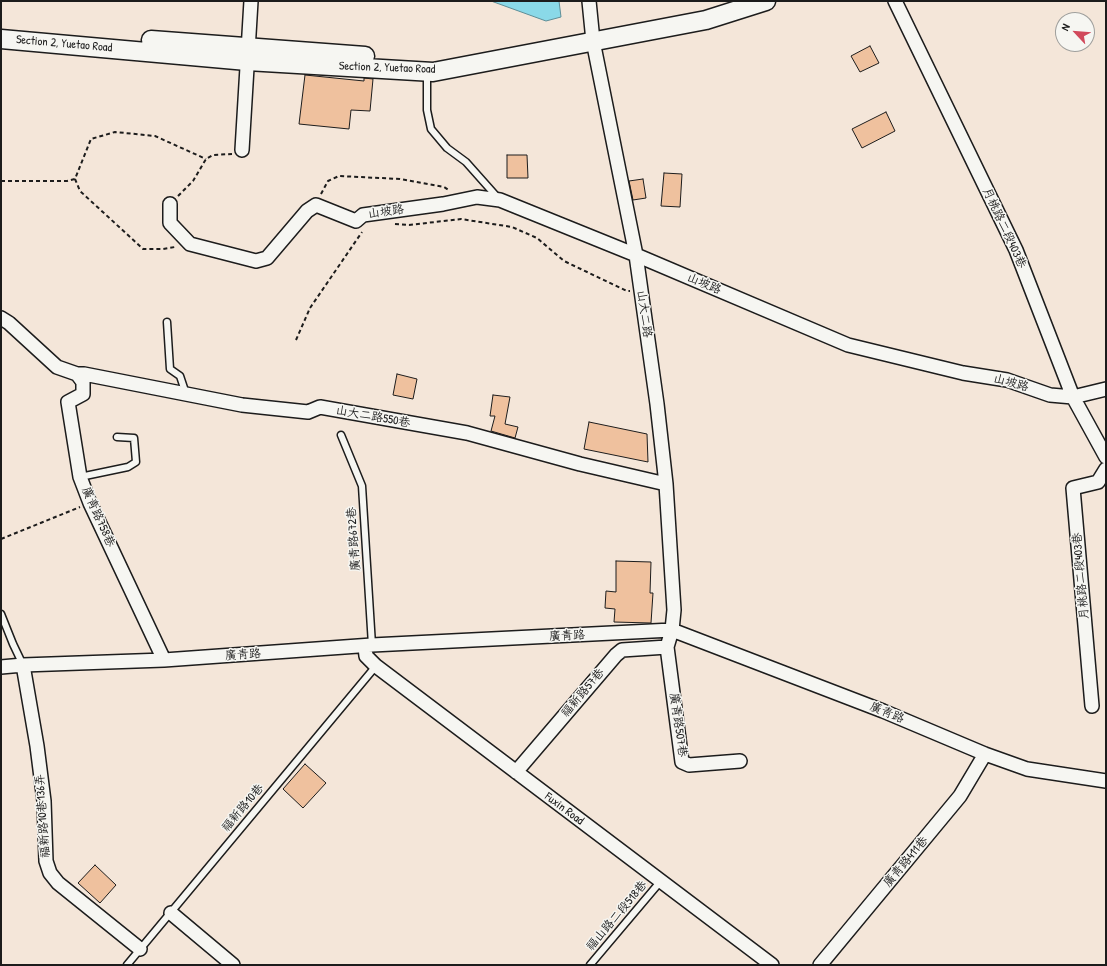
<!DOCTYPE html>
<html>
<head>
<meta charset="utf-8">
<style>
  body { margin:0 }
  #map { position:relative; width:1107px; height:966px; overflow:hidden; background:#f4e6d9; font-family:"Patrick Hand",sans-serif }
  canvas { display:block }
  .frame { position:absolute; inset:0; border:2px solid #1c1c1c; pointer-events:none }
  .north { position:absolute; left:1055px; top:12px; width:40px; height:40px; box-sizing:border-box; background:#f6f6f2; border:1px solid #9f9f9c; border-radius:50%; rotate:296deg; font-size:11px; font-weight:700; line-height:16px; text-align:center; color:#1c1c1c }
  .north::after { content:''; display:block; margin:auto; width:14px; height:18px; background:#d1495b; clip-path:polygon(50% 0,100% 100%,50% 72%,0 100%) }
</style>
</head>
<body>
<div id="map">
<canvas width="1107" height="966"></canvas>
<div class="frame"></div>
<div class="north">N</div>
</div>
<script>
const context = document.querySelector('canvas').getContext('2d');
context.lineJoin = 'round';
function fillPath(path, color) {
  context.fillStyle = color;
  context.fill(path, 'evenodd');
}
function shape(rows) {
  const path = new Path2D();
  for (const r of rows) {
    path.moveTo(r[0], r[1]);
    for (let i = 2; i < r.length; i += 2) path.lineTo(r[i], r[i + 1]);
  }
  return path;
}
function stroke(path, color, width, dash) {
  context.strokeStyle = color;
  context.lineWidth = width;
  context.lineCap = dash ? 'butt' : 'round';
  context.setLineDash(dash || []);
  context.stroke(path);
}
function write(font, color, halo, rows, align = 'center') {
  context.font = font + ' "Patrick Hand","LXGW WenKai TC",sans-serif';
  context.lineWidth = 3;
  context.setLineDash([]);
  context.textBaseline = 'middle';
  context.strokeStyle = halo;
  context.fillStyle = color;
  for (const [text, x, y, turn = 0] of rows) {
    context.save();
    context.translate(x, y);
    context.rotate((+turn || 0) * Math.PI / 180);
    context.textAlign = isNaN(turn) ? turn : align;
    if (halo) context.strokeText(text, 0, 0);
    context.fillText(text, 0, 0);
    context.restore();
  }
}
const water = shape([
  [491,1,559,1,561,17,546,21,491,1]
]);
fillPath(water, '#8ad9e8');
stroke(water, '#5e8d96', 1);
const building = shape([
  [870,46,879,63,860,72,851,56,870,46],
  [305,75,364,81,364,78,373,79,370,111,351,110,349,129,299,124,305,75],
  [886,112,895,131,862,148,852,129,886,112],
  [507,155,527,155,528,178,507,178,507,155],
  [664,173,682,174,680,207,661,206,664,173],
  [643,179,646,198,633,200,629,181,643,179],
  [397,374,417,379,413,399,393,395,397,374],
  [493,395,510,397,505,424,518,427,515,438,491,431,495,416,490,416,493,395],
  [589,422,647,434,648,462,584,449,589,422],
  [616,561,651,562,650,593,653,593,651,623,614,622,615,609,605,608,606,591,616,592,616,561],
  [305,764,326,783,303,808,283,789,305,764],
  [95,865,116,885,100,903,78,883,95,865]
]);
fillPath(building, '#efc19e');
stroke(building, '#1c1c1c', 1);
const lane = shape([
  [427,73,427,110,431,129,447,148,466,162,498,198],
  [167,322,170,369,180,376,186,394],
  [341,435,362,486,372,645],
  [80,477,128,467,136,462,134,438,117,437],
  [1,614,13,644,23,665],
  [127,965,376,666],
  [590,965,660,882]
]);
const street = shape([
  [589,1,593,41,636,255,657,404,666,484,674,610,672,630,667,647,682,762,689,765,740,761],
  [895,1,1016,250,1073,397,1106,457],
  [242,150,251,1],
  [170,204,170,223,190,244,256,261,267,258,307,211,316,205,356,221,363,215,443,204,477,197,500,200,636,255,848,345,963,373,1007,380,1050,395,1073,397,1106,389],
  [1,318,9,323,57,367,77,374,84,374,242,405,308,412,320,407,467,433,580,464,666,484],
  [77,374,83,382,83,394,68,402,80,477,90,503,164,660],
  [365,647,366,656,376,666,772,965],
  [23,665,37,746,44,801,46,861,50,873,58,883,140,949],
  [1,667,23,665,164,660,372,645,672,630,883,711,985,754,1027,769,1106,781],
  [1092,706,1073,488,1098,482,1106,469],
  [516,772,616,655,622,650,667,647],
  [171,913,233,965],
  [820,965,960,796,985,754]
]);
const secondary = shape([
  [1,39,247,61,433,72,706,20,766,1],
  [151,40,365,56]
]);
stroke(lane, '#1c1c1c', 9);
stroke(street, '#1c1c1c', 16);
stroke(secondary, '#1c1c1c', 21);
stroke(shape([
  [75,179,80,191,143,249,163,249,175,247],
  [1,181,67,181,75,179,91,139,115,132,155,136,206,159],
  [321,194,328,181,339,176,400,179,444,187,450,191],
  [178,196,193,181,206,159,213,155,232,154],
  [395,224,409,225,461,219,512,227,537,238,564,261,627,291,630,291],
  [296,340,310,308,362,232],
  [1,539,80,507]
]), '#1c1c1c', 2, [4, 3]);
stroke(lane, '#f6f6f2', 6);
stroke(street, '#f6f6f2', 13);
stroke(secondary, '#f6f6f2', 18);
write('12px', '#1c1c1c', '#f6f6f2', [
  ["Section 2, Yuetao Road",64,44,5],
  ["Section 2, Yuetao Road",387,68,2],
  ["山坡路",386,212,-8],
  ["月桃路二段403巷",1004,228,65],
  ["山坡路",704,284,23],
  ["山大二路",644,314,82],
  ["山坡路",1011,383,15],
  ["山大二路550巷",373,417,10],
  ["廣青路758巷",98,517,66],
  ["廣青路672巷",354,539,-94],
  ["月桃路二段403巷",1081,576,-95],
  ["廣青路",567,636,-3],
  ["廣青路",243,655,-4],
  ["福新路57巷",583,693,-50],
  ["廣青路",887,713,22],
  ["廣青路507巷",678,725,82],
  ["福新路10巷",243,808,-50],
  ["Fuxin Road",564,809,37],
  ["福新路10巷136弄",43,816,-94],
  ["廣青路411巷",906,862,-50],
  ["福山路二段518巷",617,916,-50]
]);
</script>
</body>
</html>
